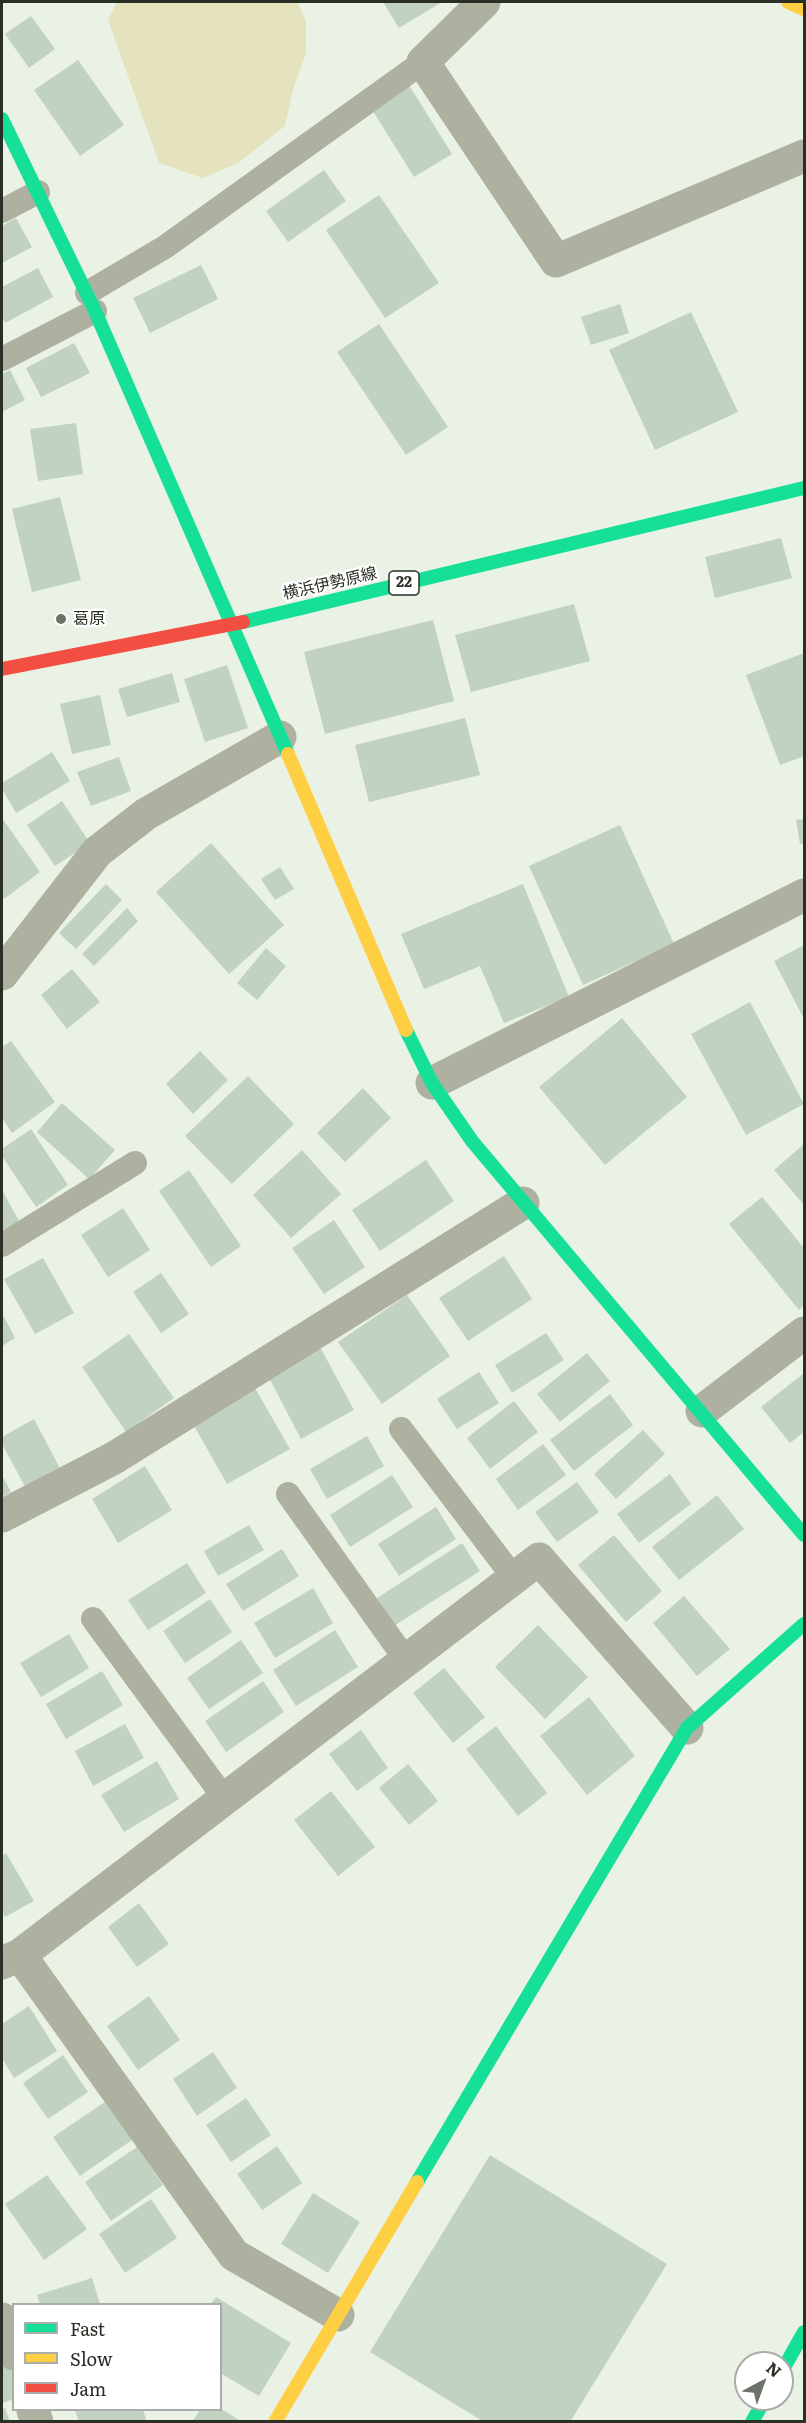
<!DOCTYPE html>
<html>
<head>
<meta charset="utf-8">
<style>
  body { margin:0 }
  #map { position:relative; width:806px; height:2423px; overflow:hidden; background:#e9f2e4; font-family:Literata,serif }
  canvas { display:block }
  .frame { position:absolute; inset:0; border:3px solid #292f25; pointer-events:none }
  .legend { position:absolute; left:12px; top:2303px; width:210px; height:108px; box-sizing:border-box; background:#fff; border:2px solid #a9aca8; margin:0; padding:8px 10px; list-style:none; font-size:18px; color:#292f25 }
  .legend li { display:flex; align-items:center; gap:12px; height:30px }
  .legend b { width:30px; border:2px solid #a9aca8 }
  .north { position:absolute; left:734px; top:2351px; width:60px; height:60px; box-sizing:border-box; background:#fff; border:2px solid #a9aca8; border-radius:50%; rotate:41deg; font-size:16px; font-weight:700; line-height:24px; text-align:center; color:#292f25 }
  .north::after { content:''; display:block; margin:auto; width:21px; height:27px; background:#6c7368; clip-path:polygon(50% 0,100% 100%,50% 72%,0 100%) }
</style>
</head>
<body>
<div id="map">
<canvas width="806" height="2423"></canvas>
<div class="frame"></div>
<ul class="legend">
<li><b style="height:8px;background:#16e098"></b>Fast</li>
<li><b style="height:8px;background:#ffcf43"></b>Slow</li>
<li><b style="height:8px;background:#f24e42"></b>Jam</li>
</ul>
<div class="north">N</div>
</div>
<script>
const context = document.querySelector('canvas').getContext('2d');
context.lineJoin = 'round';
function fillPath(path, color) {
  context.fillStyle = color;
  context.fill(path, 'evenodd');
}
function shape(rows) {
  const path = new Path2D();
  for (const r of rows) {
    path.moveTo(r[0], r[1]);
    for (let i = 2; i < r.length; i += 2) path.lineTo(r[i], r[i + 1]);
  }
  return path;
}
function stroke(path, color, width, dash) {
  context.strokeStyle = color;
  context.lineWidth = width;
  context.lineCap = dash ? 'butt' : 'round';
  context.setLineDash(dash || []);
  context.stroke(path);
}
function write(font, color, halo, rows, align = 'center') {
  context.font = font + ' Literata,"Noto Sans JP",serif';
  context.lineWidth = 4.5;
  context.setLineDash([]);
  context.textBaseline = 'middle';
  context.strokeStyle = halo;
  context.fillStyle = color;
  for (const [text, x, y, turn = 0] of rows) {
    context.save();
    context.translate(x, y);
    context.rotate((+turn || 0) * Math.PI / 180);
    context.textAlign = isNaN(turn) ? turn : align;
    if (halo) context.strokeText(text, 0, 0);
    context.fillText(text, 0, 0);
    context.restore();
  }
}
fillPath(shape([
  [117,2,298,2,306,22,306,53,293,89,285,126,238,163,203,178,159,163,108,20]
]), '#e5e2be');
fillPath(shape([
  [383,2,442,2,399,28],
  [31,16,55,49,29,68,5,34],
  [78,60,124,125,80,156,34,90],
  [409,85,452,154,414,177,371,108],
  [324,170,346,201,288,242,266,211],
  [379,195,439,283,385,318,326,230],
  [16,218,32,247,2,263,2,226],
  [201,265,218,299,150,333,133,298],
  [38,268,53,297,5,323,2,315,2,287],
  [620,304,629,333,591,345,581,317],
  [691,312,738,412,655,450,609,350],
  [379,324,448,427,406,455,337,352],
  [74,343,90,373,41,397,26,368],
  [10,370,25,400,2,412,2,374],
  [76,423,83,474,38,481,30,429],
  [60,497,81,580,32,592,12,509],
  [781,538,792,578,715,598,705,557],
  [574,604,590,661,471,692,455,635],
  [433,620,454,701,325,734,304,652],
  [804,653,804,756,780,765,746,675],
  [227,665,248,728,205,742,184,679],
  [172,673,180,702,127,717,118,689],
  [100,695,111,745,72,754,60,704],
  [465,718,480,775,369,802,355,745],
  [52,752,70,781,16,813,2,789,2,783],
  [119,757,131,791,91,806,77,772],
  [62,801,90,843,55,866,27,825],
  [2,818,40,872,4,899,2,895],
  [804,819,804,843,800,844,796,820],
  [620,825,674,944,583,985,529,866],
  [211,843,284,925,229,974,156,892],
  [280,867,294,889,275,900,261,879],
  [106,884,122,900,76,949,59,933],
  [523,884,569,997,504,1023,480,966,424,989,401,934],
  [127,908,138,921,94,966,82,954],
  [804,945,804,1019,774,961],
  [266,948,286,966,257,1000,237,983],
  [72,969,100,1002,67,1029,41,995],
  [750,1002,804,1104,746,1135,691,1034],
  [622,1018,687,1097,605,1165,539,1087],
  [11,1041,55,1102,12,1133,2,1118,2,1047],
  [200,1051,228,1080,193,1114,166,1084],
  [248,1076,294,1124,232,1184,185,1136],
  [363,1088,391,1118,345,1162,317,1133],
  [62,1103,115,1150,89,1179,37,1132],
  [31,1129,68,1185,36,1207,2,1156,2,1149],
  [804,1144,804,1205,774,1170],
  [302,1150,341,1194,291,1238,253,1195],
  [426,1160,454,1201,380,1251,352,1210],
  [189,1170,241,1246,211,1267,159,1191],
  [2,1190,19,1221,2,1231],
  [762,1197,804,1248,804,1305,799,1310,729,1224],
  [123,1208,150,1250,108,1277,81,1235],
  [334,1220,365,1267,324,1294,292,1248],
  [504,1256,532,1299,468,1341,439,1298],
  [43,1258,74,1313,35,1334,4,1279],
  [161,1273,189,1314,161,1333,133,1292],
  [407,1295,450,1356,382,1404,338,1342],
  [2,1313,15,1338,2,1346],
  [546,1333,564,1360,512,1393,495,1365],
  [129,1334,174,1398,126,1432,82,1367],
  [320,1347,354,1410,301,1439,268,1376],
  [587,1353,610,1381,560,1422,537,1394],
  [479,1372,499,1403,457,1429,437,1399],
  [804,1373,804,1432,790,1443,761,1407],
  [255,1388,290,1449,227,1484,193,1424],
  [610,1394,633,1425,574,1471,550,1440],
  [514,1401,538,1432,490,1469,467,1438],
  [34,1419,63,1474,28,1492,2,1444,2,1437],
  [643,1430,665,1454,616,1499,594,1474],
  [367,1436,384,1466,327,1499,310,1469],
  [543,1444,566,1475,518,1510,496,1479],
  [145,1466,172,1510,118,1543,92,1499],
  [670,1474,691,1504,639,1543,617,1514],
  [2,1475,11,1492,2,1497],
  [392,1475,413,1507,350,1547,330,1515],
  [577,1482,599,1512,557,1542,535,1512],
  [717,1495,744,1529,679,1580,652,1547],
  [436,1507,456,1539,399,1576,378,1544],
  [249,1525,264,1550,218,1576,204,1551],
  [614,1535,662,1591,626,1622,578,1565],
  [462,1543,480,1571,394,1626,377,1598],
  [282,1549,299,1576,243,1611,226,1584],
  [187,1563,206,1593,148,1630,128,1600],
  [313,1588,333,1623,275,1658,254,1623],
  [684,1596,730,1649,697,1676,653,1623],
  [210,1599,232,1632,185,1663,163,1631],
  [538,1625,588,1677,545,1719,495,1667],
  [335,1630,358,1667,296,1706,273,1670],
  [69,1634,89,1668,41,1697,20,1663],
  [241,1640,263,1673,209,1709,187,1678],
  [444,1668,485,1717,453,1743,413,1693],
  [102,1671,123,1705,66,1739,46,1704],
  [263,1681,284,1712,226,1752,205,1721],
  [589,1697,635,1756,587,1795,540,1736],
  [125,1724,144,1758,93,1786,75,1751],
  [496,1726,547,1793,518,1816,466,1749],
  [361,1730,388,1768,357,1791,329,1754],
  [157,1761,179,1799,124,1832,101,1795],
  [408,1764,438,1801,409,1825,379,1788],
  [331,1791,375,1847,338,1876,294,1820],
  [6,1853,34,1901,5,1917,2,1910,2,1856],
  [139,1903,169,1944,137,1967,108,1927],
  [149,1996,180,2040,138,2070,107,2026],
  [29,2006,57,2051,14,2078,2,2058,2,2024],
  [213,2052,237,2088,197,2116,173,2079],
  [63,2055,88,2092,48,2119,23,2083],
  [246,2098,271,2135,231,2162,206,2125],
  [105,2102,132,2140,80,2176,53,2137],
  [277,2146,302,2183,262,2210,237,2174],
  [137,2147,163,2185,111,2221,85,2182],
  [490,2155,667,2264,570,2422,484,2422,370,2352],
  [47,2175,87,2229,44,2260,5,2204],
  [313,2193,360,2222,328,2273,281,2244],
  [151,2199,177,2238,125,2273,99,2234],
  [92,2278,100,2304,40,2304,37,2295],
  [216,2297,291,2343,259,2396,220,2373,220,2304,211,2304],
  [9,2360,14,2374,14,2399,2,2403,2,2363],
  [5,2408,10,2422,2,2422,2,2409],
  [220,2408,242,2422,192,2422,200,2410],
  [75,2410,143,2410,147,2422,79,2422]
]), '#c1d2c2');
stroke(shape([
  [2,211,38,192],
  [87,293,165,247,423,62],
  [2,359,95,311],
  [2,1245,135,1163],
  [401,1429,514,1578],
  [288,1494,406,1660],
  [93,1619,225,1799]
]), '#aeb19f', 24);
stroke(shape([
  [484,2,423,62,556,261,804,156],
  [2,974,97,852,146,814,280,737],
  [432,1083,804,895],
  [702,1411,804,1333],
  [2,1516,114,1458,523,1203],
  [20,1955,234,2255,338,2315],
  [2,1963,20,1955,539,1559,687,1728],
  [2,2319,14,2354],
  [33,2410,37,2422]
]), '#aeb19f', 33);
stroke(shape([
  [2,119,95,311,288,754],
  [243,622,804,488],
  [406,1030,432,1083,472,1141,804,1535],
  [417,2182,687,1728,804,1624],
  [782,2371,804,2332],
  [752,2422,765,2399]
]), '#16e098', 14);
stroke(shape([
  [788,2,804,9],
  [288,754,406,1030],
  [275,2422,417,2182]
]), '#ffcf43', 14);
stroke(shape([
  [2,669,243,622]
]), '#f24e42', 14);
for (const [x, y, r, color] of [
  [61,619,6,"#6c7368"]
]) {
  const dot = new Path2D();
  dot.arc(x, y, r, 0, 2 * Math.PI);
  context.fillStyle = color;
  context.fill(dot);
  stroke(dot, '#fff', 2);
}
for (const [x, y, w] of [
  [404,583,30]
]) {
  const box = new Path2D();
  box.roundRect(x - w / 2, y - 12, w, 24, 4.5);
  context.fillStyle = '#fff';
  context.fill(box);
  stroke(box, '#292f25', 1.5);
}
write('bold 15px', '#292f25', null, [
  ["22",404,583]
]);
write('16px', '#292f25', '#fff', [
  ["横浜伊勢原線",330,584,-13]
]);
write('16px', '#292f25', '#fff', [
  ["葛原",73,619]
], 'left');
</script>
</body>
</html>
